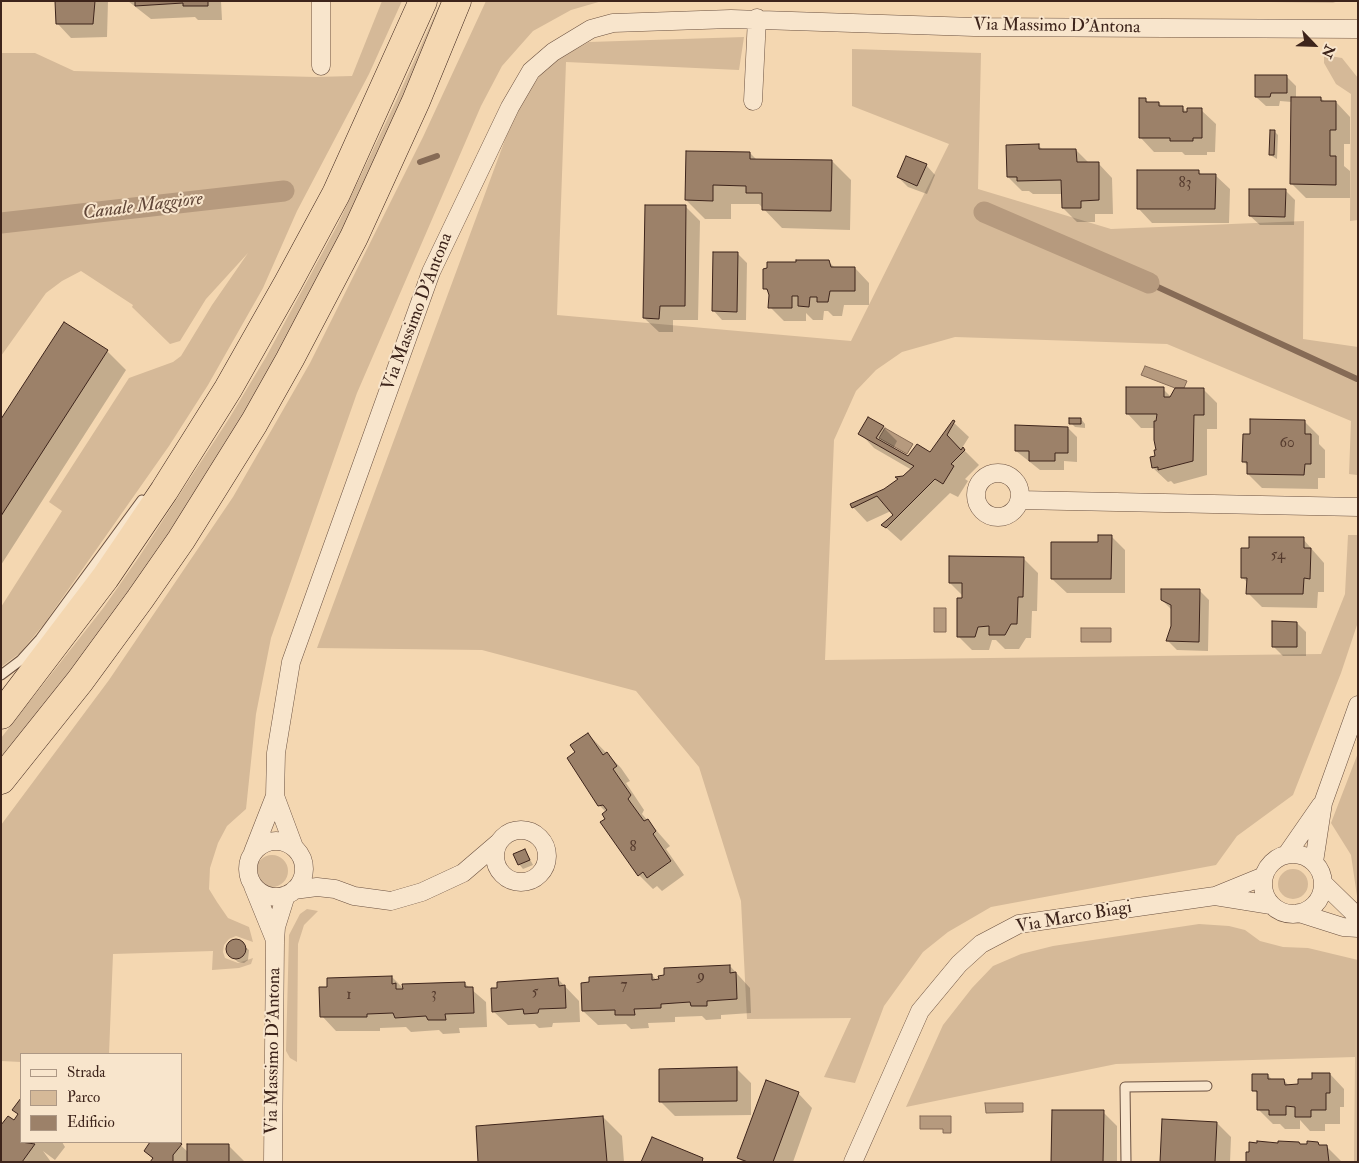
<!DOCTYPE html>
<html>
<head>
<meta charset="utf-8">
<style>
  body { margin:0 }
  #map { position:relative; width:1359px; height:1163px; overflow:hidden; background:#f4d7b1; font-family:"IM FELL Double Pica",serif }
  canvas { display:block }
  .frame { position:absolute; inset:0; border:2px solid #3d241b; pointer-events:none }
  .legend { position:absolute; left:20px; top:1053px; width:162px; height:90px; box-sizing:border-box; background:#f8e5cc; border:1px solid #ad9885; margin:0; padding:6px 9px; list-style:none; font-size:15px; color:#3d241b }
  .legend li { display:flex; align-items:center; gap:10px; height:25px }
  .legend b { width:25px; border:1px solid #ad9885 }
  .north { position:absolute; left:1289px; top:20px; width:50px; height:50px; -webkit-text-stroke:4px #f8e5cc; paint-order:stroke; rotate:114deg; font-size:14px; font-weight:700; line-height:20px; text-align:center; color:#3d241b }
  .north::after { content:''; display:block; margin:auto; width:18px; height:22px; background:#3d241b; clip-path:polygon(50% 0,100% 100%,50% 72%,0 100%) }
</style>
</head>
<body>
<div id="map">
<canvas width="1359" height="1163"></canvas>
<div class="frame"></div>
<ul class="legend">
<li><b style="height:6px;background:#f8e5cc"></b>Strada</li>
<li><b style="height:14px;background:#d5b998"></b>Parco</li>
<li><b style="height:14px;background:#9c8169"></b>Edificio</li>
</ul>
<div class="north">N</div>
</div>
<script>
const context = document.querySelector('canvas').getContext('2d');
context.lineJoin = 'round';
function fillPath(path, color) {
  context.fillStyle = color;
  context.fill(path, 'evenodd');
}
function shape(rows) {
  const path = new Path2D();
  for (const r of rows) {
    if (r.length === 3) {
      path.moveTo(r[0] + r[2], r[1]);
      path.arc(r[0], r[1], r[2], 0, 2 * Math.PI);
      continue;
    }
    path.moveTo(r[0], r[1]);
    for (let i = 2; i < r.length; i += 2) path.lineTo(r[i], r[i + 1]);
  }
  return path;
}
function stroke(path, color, width, dash) {
  context.strokeStyle = color;
  context.lineWidth = width;
  context.lineCap = dash ? 'butt' : 'round';
  context.setLineDash(dash || []);
  context.stroke(path);
}
function write(font, color, halo, rows, align = 'center') {
  context.font = font + ' "IM FELL Double Pica",serif';
  context.lineWidth = 4;
  context.setLineDash([]);
  context.textBaseline = 'middle';
  context.strokeStyle = halo;
  context.fillStyle = color;
  for (const [text, x, y, turn = 0] of rows) {
    context.save();
    context.translate(x, y);
    context.rotate((+turn || 0) * Math.PI / 180);
    context.textAlign = isNaN(turn) ? turn : align;
    if (halo) context.strokeText(text, 0, 0);
    context.fillText(text, 0, 0);
    context.restore();
  }
}
fillPath(shape([
  [382,1,402,1,369,74,297,211,263,288,208,385,169,446,44,624,20,653,1,667,1,607,62,511,49,502,129,378,173,362,181,356,212,305,248,253,206,299,180,341,170,344,132,307,133,305,81,271,62,281,46,293,1,356,1,53,35,53,74,71,316,77,352,76],
  [441,1,444,1,421,60,342,235,281,351,199,489,103,631,1,761,1,738,104,607,139,557,230,417,266,357,338,224,396,101],
  [486,1,602,1,571,10,533,31,502,66,481,106,357,393,271,638,256,714,246,809,227,826,218,843,210,868,209,889,217,902,228,918,249,927,253,942,236,936,229,939,224,945,223,952,225,958,238,963,253,958,251,964,239,968,212,970,213,951,113,954,109,1054,21,1054,21,1062,1,1061,1,825,109,680,233,497,310,363,423,137],
  [1206,1,1338,1,1333,3],
  [744,37,739,70,566,62,557,315,851,341,949,144,852,106,852,49,981,53,978,189,1111,229,1304,221,1303,339,1358,347,1358,493,1357,493,1357,475,1349,474,1351,421,1167,344,955,337,902,352,876,370,856,391,834,440,825,660,1321,654,1345,594,1348,535,1358,535,1358,622,1341,673,1293,795,1237,836,1216,865,991,907,948,932,923,952,884,1006,855,1083,824,1077,851,1018,747,1019,741,901,699,767,636,691,482,650,317,648,516,110,547,65,589,42],
  [1324,55,1342,58,1358,78,1358,220,1350,221,1351,94,1336,84,1324,63],
  [1358,753,1358,903,1351,855,1331,823],
  [272,871,16],
  [1293,884,15],
  [307,909,318,911,304,925,298,944,297,1062,290,1058,286,1051,289,935,300,914],
  [1199,924,1229,926,1245,930,1260,941,1283,947,1308,948,1358,960,1358,1162,1354,1162,1355,1057,1116,1064,906,1107,943,1025,972,988,993,966,1021,954,1053,946]
]), '#d5b998');
const water = shape([
  [1145,366,1187,381,1184,388,1175,388,1141,375,1145,366],
  [885,428,913,444,907,454,879,438,885,428],
  [934,608,946,608,946,632,934,632,934,608],
  [1081,628,1111,628,1111,642,1081,642,1081,628],
  [985,1103,1023,1103,1023,1112,986,1113,985,1103],
  [920,1116,951,1116,951,1133,943,1133,943,1129,920,1129,920,1116]
]);
fillPath(water, '#b69a7e');
stroke(water, '#866b56', 1);
fillPath(shape([
  [55,1,108,1,107,37,71,38,57,23],
  [128,1,221,1,222,20,198,20,195,17,151,19],
  [1286,76,1296,86,1296,98,1321,98,1325,102,1336,102,1350,117,1350,144,1344,144,1344,166,1350,171,1350,198,1306,198,1292,184,1292,102,1280,101,1279,106,1266,106,1256,97],
  [1145,99,1149,103,1159,103,1163,107,1182,107,1189,114,1201,110,1216,124,1215,152,1207,152,1207,155,1185,155,1182,152,1154,152,1140,137],
  [1274,131,1278,135,1277,159,1270,155],
  [1038,145,1043,150,1076,150,1090,164,1098,163,1112,178,1113,214,1095,214,1095,222,1077,222,1063,208,1063,194,1033,194,1029,191,1022,191,1008,177],
  [750,153,757,160,832,161,851,180,850,230,782,228,759,204,731,204,731,219,705,219,686,200],
  [926,165,935,175,927,194,908,187,898,177],
  [1198,171,1202,175,1215,175,1230,189,1229,223,1152,223,1138,208],
  [1285,190,1295,200,1294,225,1260,225,1250,216],
  [686,207,700,221,698,320,673,320,673,332,659,332,644,318],
  [738,254,747,263,746,320,722,320,713,310],
  [829,262,835,268,855,268,869,283,869,305,844,305,842,316,833,316,828,311,824,311,823,320,813,320,806,313,806,321,784,321,770,307,770,293,764,288],
  [107,351,126,370,1,565,1,422],
  [1163,389,1171,397,1203,389,1217,403,1217,429,1207,429,1207,475,1174,484,1171,481,1168,482,1153,468,1158,451,1155,428,1141,428,1127,413],
  [1081,419,1085,424,1085,428,1075,427,1071,423],
  [953,422,969,437,962,448,979,465,965,479,968,481,958,497,950,493,901,541,883,525,894,515,891,511,867,522,853,507,884,490,912,470,874,448,860,433,883,427,897,441,893,449,909,457,930,454],
  [1305,422,1319,436,1319,444,1325,450,1325,478,1318,478,1318,489,1262,488,1248,474,1248,466,1243,461,1251,435],
  [1068,428,1077,437,1077,462,1064,461,1064,470,1040,470,1016,451],
  [1111,536,1125,550,1125,593,1067,593,1052,579],
  [1303,539,1324,563,1324,592,1318,592,1317,608,1262,607,1248,593,1248,583,1242,577,1250,549],
  [1023,558,1038,573,1037,611,1032,611,1031,638,1026,638,1019,649,1005,649,996,640,992,640,989,650,972,650,958,636,963,596,950,583],
  [1199,590,1209,600,1208,651,1177,650,1168,641,1172,626,1172,610,1162,600],
  [1297,623,1306,632,1306,656,1283,656,1273,646],
  [588,734,621,768,630,781,626,783,644,810,642,814,670,846,666,849,684,875,662,891,657,886,653,889,639,875,607,819,606,812,599,805,577,753],
  [525,850,533,865,523,869,519,864],
  [233,941,238,941,249,950,248,960,244,963,238,962,228,953,228,948],
  [730,966,750,988,751,1013,721,1015,721,1019,706,1020,702,1016,675,1017,675,1022,648,1023,649,1028,631,1029,626,1024,598,1025,583,1011,652,975,657,981],
  [392,977,404,989,464,983,486,1002,487,1027,459,1028,460,1033,443,1034,439,1030,411,1032,406,1027,380,1028,380,1031,336,1031,322,1016],
  [558,979,579,1001,580,1022,553,1023,552,1027,539,1028,535,1024,508,1025,493,1011],
  [736,1068,751,1083,751,1115,675,1116,661,1102],
  [1330,1074,1344,1089,1344,1107,1340,1107,1340,1124,1325,1124,1325,1131,1310,1131,1300,1120,1300,1129,1285,1129,1280,1124,1273,1124,1259,1110,1259,1095,1254,1090,1268,1075,1273,1081,1284,1080,1289,1086,1299,1086],
  [798,1093,812,1108,793,1162,743,1162,739,1158],
  [21,1100,21,1142,62,1142,65,1147,55,1160,43,1151,51,1162,1,1162,14,1122,19,1115,14,1110],
  [1103,1112,1117,1126,1117,1162,1052,1162],
  [603,1117,622,1136,624,1162,480,1162],
  [1217,1123,1231,1137,1230,1162,1161,1162],
  [152,1142,177,1142,188,1152,229,1146,245,1162,152,1162,153,1159,145,1151],
  [1299,1143,1301,1145,1308,1145,1309,1143,1326,1146,1342,1162,1247,1162]
]), '#0003');
stroke(shape([
  [420,162,437,156],
  [1149,283,1357,379]
]), '#866b56', 6);
stroke(shape([
  [984,212,1149,283],
  [1,223,284,191]
]), '#b69a7e', 21);
const building = shape([
  [55,1,95,1,93,24,56,24,55,1],
  [135,1,208,1,208,6,183,6,183,3,135,6,135,1],
  [1255,75,1287,75,1287,93,1271,93,1270,97,1255,97,1255,75],
  [1291,97,1321,97,1321,101,1336,101,1336,130,1330,130,1330,156,1336,156,1336,185,1290,184,1291,97],
  [1139,98,1146,98,1146,102,1159,102,1159,106,1183,106,1183,112,1187,112,1187,108,1202,108,1202,138,1193,138,1193,141,1170,141,1170,138,1139,138,1139,98],
  [1270,130,1275,130,1274,155,1269,155,1270,130],
  [1039,144,1039,149,1076,149,1077,162,1099,162,1099,200,1081,201,1081,208,1062,208,1061,180,1017,181,1017,177,1007,177,1006,145,1039,144],
  [686,151,750,152,750,159,832,160,831,211,762,210,762,193,746,193,746,186,713,185,713,201,685,200,686,151],
  [906,156,927,164,917,186,897,177,906,156],
  [1137,170,1199,170,1199,174,1216,174,1215,209,1137,209,1137,170],
  [1249,189,1286,189,1285,217,1249,216,1249,189],
  [645,205,686,205,685,306,660,306,659,319,643,318,645,205],
  [713,252,738,252,737,312,712,311,713,252],
  [796,260,829,260,831,267,855,267,855,291,830,291,828,302,817,302,817,297,810,297,809,307,798,306,798,296,792,296,792,308,768,308,769,295,767,289,763,289,763,269,767,268,767,262,796,262,796,260],
  [64,322,108,350,1,516,1,419,64,322],
  [1126,387,1164,387,1164,397,1170,397,1175,388,1204,388,1204,415,1194,415,1193,461,1158,470,1158,467,1152,468,1150,457,1155,456,1154,450,1156,450,1154,440,1154,421,1156,421,1157,414,1126,414,1126,387],
  [868,417,884,426,876,438,908,456,917,444,930,452,953,420,955,421,947,435,961,450,963,447,965,450,951,464,954,466,943,484,935,479,886,528,881,525,893,515,877,496,852,508,850,504,884,489,898,479,895,477,903,476,914,466,858,434,868,417],
  [1069,418,1081,418,1081,424,1069,424,1069,418],
  [1250,419,1305,420,1305,434,1311,434,1311,464,1305,464,1304,475,1247,474,1247,462,1242,462,1243,434,1250,434,1250,419],
  [1015,425,1068,427,1068,453,1055,453,1055,461,1029,461,1029,451,1015,451,1015,425],
  [1098,535,1112,535,1111,579,1051,579,1051,542,1098,542,1098,535],
  [1249,537,1304,537,1304,548,1311,548,1310,579,1304,578,1303,594,1246,594,1247,578,1241,578,1241,548,1249,548,1249,537],
  [949,556,1024,557,1023,597,1018,597,1017,624,1011,624,1005,635,989,635,989,626,978,627,975,637,957,637,957,598,962,598,962,583,949,583,949,556],
  [1161,589,1200,589,1199,642,1166,641,1171,626,1171,605,1161,600,1161,589],
  [1272,621,1297,622,1297,647,1272,647,1272,621],
  [588,733,603,755,607,752,617,766,613,769,631,795,628,799,644,821,648,819,656,831,653,834,671,861,647,878,643,872,638,876,600,822,605,819,602,814,607,810,603,805,598,806,567,758,575,752,570,745,588,733],
  [525,849,530,860,518,865,513,854,525,849],
  [236,949,10],
  [730,965,730,973,736,972,737,999,707,1001,707,1006,691,1006,690,1002,661,1004,661,1008,634,1009,635,1015,615,1015,615,1010,582,1011,581,983,589,982,589,977,652,974,652,980,659,979,658,976,664,975,664,968,730,965],
  [392,976,392,984,396,983,396,989,403,989,402,984,465,982,465,987,473,987,474,1013,445,1014,446,1020,428,1020,426,1016,395,1018,393,1013,367,1014,367,1017,320,1017,319,987,327,987,327,978,392,976],
  [558,978,559,986,565,985,566,1008,539,1009,538,1013,524,1014,523,1009,492,1012,491,988,497,988,497,982,558,978],
  [737,1067,737,1101,659,1102,659,1069,737,1067],
  [1312,1073,1330,1073,1330,1093,1326,1093,1326,1110,1311,1110,1311,1117,1295,1117,1295,1107,1286,1106,1286,1115,1269,1115,1269,1110,1257,1110,1257,1091,1252,1091,1252,1074,1268,1074,1268,1079,1284,1079,1285,1085,1298,1084,1298,1079,1312,1079,1312,1073],
  [766,1080,799,1092,773,1162,748,1162,737,1158,766,1080],
  [21,1098,21,1142,35,1144,22,1162,1,1162,1,1125,8,1116,14,1120,18,1114,12,1110,21,1098],
  [1052,1110,1104,1110,1103,1162,1051,1162,1052,1110],
  [603,1116,607,1162,478,1162,476,1126,603,1116],
  [1162,1119,1217,1122,1215,1162,1160,1162,1162,1119],
  [652,1137,703,1158,702,1162,641,1162,652,1137],
  [1257,1141,1278,1143,1278,1141,1299,1142,1300,1144,1307,1144,1307,1141,1318,1142,1319,1145,1327,1145,1329,1162,1246,1162,1246,1152,1249,1152,1249,1142,1257,1143,1257,1141],
  [150,1142,179,1142,182,1144,173,1155,173,1162,150,1162,153,1158,144,1151,150,1142],
  [187,1144,229,1144,229,1162,187,1162,187,1144]
]);
fillPath(building, '#9c8169');
stroke(building, '#3d241b', 1);
const service = shape([
  [1,675,21,660,40,639,142,500],
  [1126,1162,1125,1087,1207,1086]
]);
const minor = shape([
  [321,1,321,66],
  [753,101,757,18],
  [998,495,22],
  [1019,500,1358,507],
  [275,796,294,847],
  [521,856,26],
  [276,869,28],
  [253,852,275,796,276,753,291,662,431,272,510,107,531,71,553,52,591,29,613,23,731,19,974,27,1358,29],
  [1293,884,30],
  [1287,854,1321,805],
  [1314,862,1323,803,1358,705],
  [1323,883,1358,917],
  [253,886,275,940],
  [294,890,317,887,335,889,354,896,391,901,422,892,463,873,498,843],
  [1215,896,1271,905],
  [1299,913,1343,927,1358,928],
  [273,1162,275,941,276,927,286,895],
  [853,1162,920,1011,959,964,981,944,1019,924,1215,896,1264,876]
]);
const trunk = shape([
  [1,715,105,578,164,491,228,389,288,283,336,194,423,1],
  [1,780,80,681,140,599,181,540,254,423,290,359,354,237,416,101,457,1]
]);
stroke(service, '#6b5140', 11);
stroke(minor, '#6b5140', 19);
stroke(trunk, '#3d241b', 29);
stroke(service, '#f8e5cc', 9);
stroke(minor, '#f8e5cc', 18);
stroke(trunk, '#f4d7b1', 28);
write('15px', '#553b2e', null, [
  ["83",1185,184],
  ["60",1287,444],
  ["54",1278,556],
  ["8",633,848],
  ["9",701,977],
  ["7",624,986],
  ["5",535,993],
  ["3",434,995],
  ["1",349,996]
]);
write('18px', '#3d241b', '#f8e5cc', [
  ["Via Massimo D'Antona",1057,27,1],
  ["Via Massimo D'Antona",418,312,-69],
  ["Via Marco Biagi",1074,918,-10],
  ["Via Massimo D'Antona",274,1051,-89]
]);
write('italic 19px', '#614739', '#f8e5cc', [
  ["Canale Maggiore",143,207,-7]
]);
</script>
</body>
</html>
